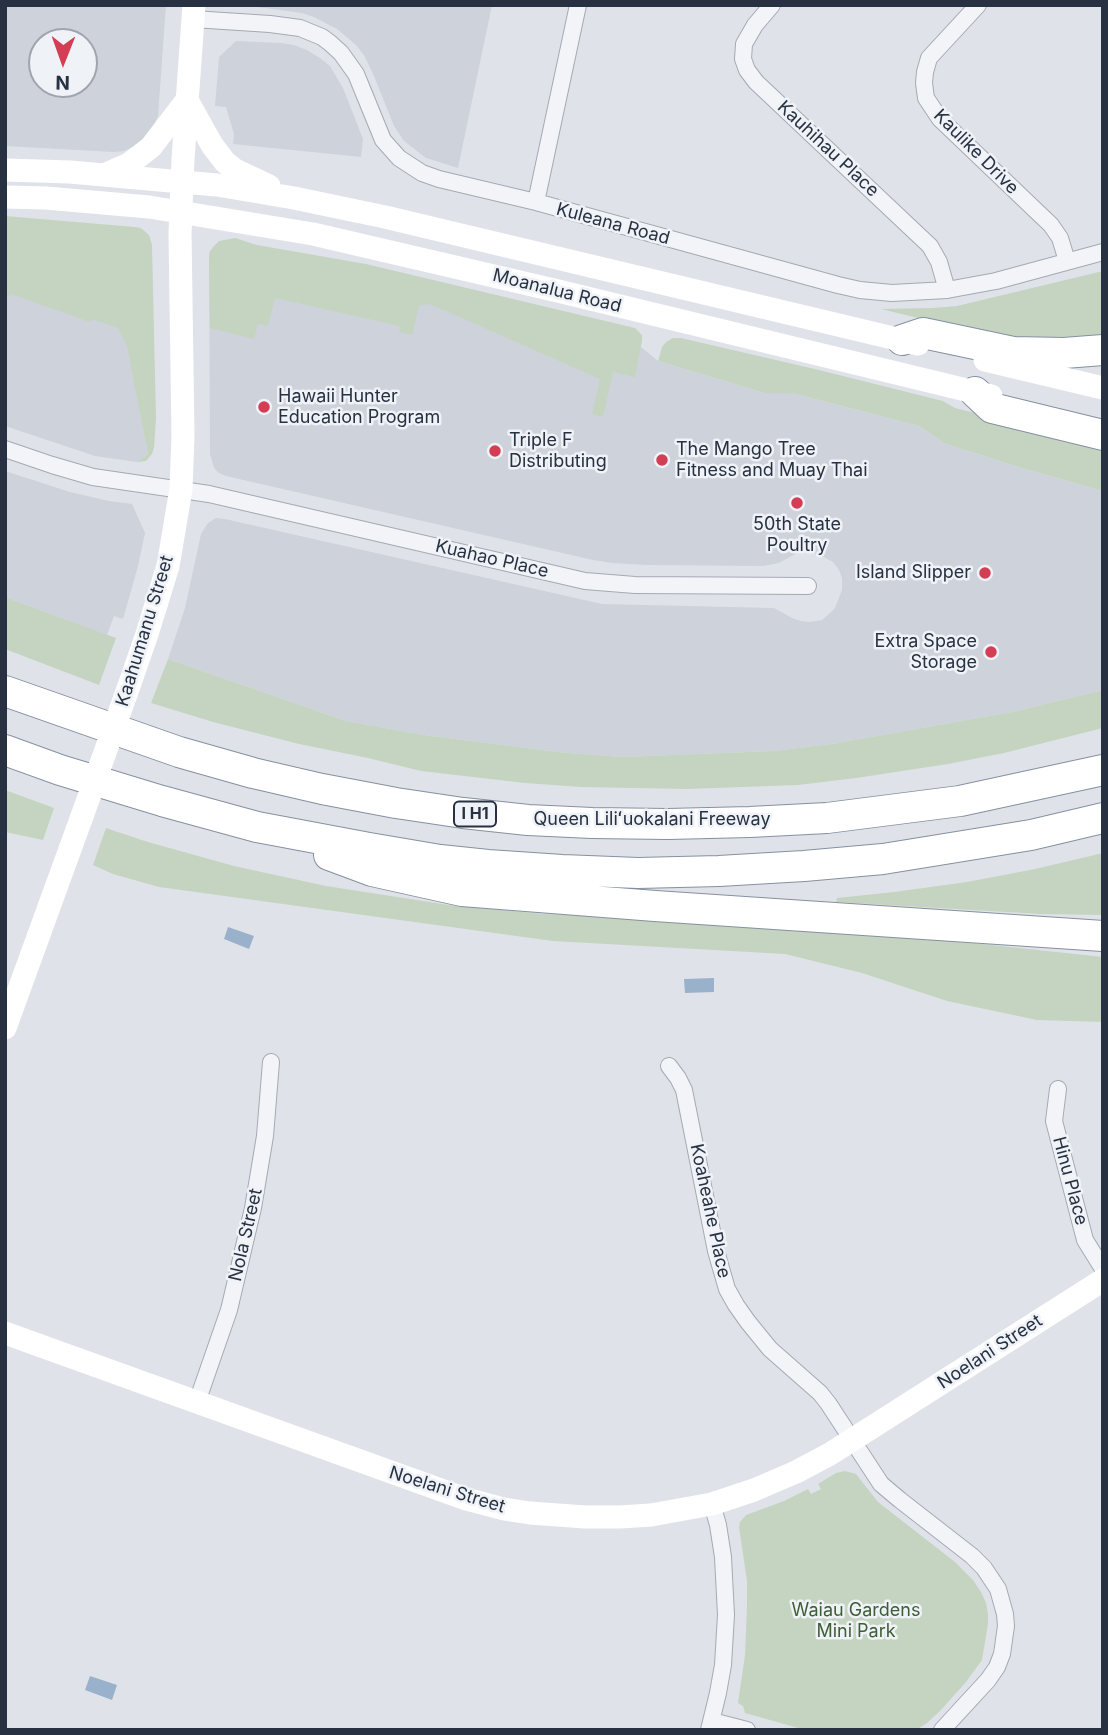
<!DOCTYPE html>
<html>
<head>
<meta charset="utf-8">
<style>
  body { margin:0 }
  #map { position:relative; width:1108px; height:1735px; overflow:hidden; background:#dfe3e9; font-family:Inter,sans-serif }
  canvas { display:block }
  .frame { position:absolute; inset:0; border:7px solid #273141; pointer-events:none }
  .north { position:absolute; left:28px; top:28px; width:70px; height:70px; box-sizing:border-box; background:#eff2f7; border:2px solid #9fa5ae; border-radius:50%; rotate:181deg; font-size:19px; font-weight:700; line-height:28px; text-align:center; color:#273141 }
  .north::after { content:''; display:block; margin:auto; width:24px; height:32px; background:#d43e54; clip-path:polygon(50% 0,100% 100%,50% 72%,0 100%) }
</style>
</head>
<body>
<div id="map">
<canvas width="1108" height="1735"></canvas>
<div class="frame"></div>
<div class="north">N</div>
</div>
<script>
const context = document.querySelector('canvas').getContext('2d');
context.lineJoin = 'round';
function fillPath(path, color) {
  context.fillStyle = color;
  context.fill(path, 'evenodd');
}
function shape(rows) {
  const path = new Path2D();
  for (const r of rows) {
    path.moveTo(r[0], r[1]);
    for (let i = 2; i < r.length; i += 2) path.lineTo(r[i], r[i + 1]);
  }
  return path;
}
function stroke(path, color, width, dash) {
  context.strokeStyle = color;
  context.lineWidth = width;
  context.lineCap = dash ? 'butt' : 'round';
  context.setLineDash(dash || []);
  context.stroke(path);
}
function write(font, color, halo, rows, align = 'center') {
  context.font = font + ' Inter,sans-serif';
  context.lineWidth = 5;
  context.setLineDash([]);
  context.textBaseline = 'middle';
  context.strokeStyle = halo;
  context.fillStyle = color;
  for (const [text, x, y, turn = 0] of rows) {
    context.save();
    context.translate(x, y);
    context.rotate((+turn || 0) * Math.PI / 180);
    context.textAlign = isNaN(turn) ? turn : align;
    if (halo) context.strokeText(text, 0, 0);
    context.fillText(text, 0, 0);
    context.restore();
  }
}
fillPath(shape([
  [5,5,166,5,158,116,150,133,135,146,124,151,114,152,5,146],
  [42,42,84,42,84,84,42,84],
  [242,5,492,5,458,168,426,158,404,141,394,126,374,76,364,55,356,45,337,29,314,17,302,13],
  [236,41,281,43,294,45,307,50,320,58,330,66,343,88,363,139,361,157,233,144,234,134,226,107,215,106,219,57],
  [5,248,111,255,148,454,137,462,95,456,5,426],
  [210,251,235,272,419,306,430,303,613,333,641,347,658,361,765,393,792,393,919,426,946,444,1019,467,1103,491,1103,690,1017,711,832,744,773,751,622,757,557,752,424,735,346,721,168,659,185,608,201,534,208,523,216,518,225,519,602,604,774,608,792,618,801,621,810,622,822,620,829,614,835,608,842,590,842,578,839,570,833,562,822,556,810,552,797,553,779,563,763,566,646,565,612,563,593,560,226,476,219,473,214,468,210,454,209,257],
  [5,471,70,492,109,501,132,504,145,533,138,566,123,619,114,616,107,635,5,597]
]), '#cdd2db');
fillPath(shape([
  [5,216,135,227,141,228,149,235,152,245,156,418,154,448,152,454,146,461,137,462,148,454,127,346,118,328,92,319,90,322,11,294,10,296,5,295],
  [235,238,257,245,366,264,635,328,642,335,642,341,635,377,613,372,603,417,592,414,600,379,430,304,419,306,412,335,399,332,400,326,275,298,268,326,258,324,254,339,210,328,209,257,210,251,214,246,219,241],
  [1103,271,1103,336,1075,338,1017,338,988,335,881,309,932,308,957,306],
  [673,338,681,338,819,370,943,401,955,408,1103,444,1103,491,1019,467,946,444,919,426,792,393,765,393,658,361,662,347,666,342],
  [5,597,116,638,99,685,5,649],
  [168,659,346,721,424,735,557,752,622,757,773,751,832,744,1017,711,1103,690,1103,728,1004,753,948,764,856,778,798,785,687,789,581,787,525,783,421,771,368,758,299,744,213,722,151,703],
  [5,790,54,808,43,840,5,832],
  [106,828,148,842,234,866,326,886,449,905,544,914,607,916,917,937,1103,957,1103,1022,1037,1020,947,1001,862,973,785,954,553,941,159,887,113,874,93,865],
  [1103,853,1103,915,1040,914,836,902,837,898,894,892,967,882,1035,869],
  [845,1471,856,1474,878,1502,955,1562,973,1580,981,1592,986,1603,988,1614,988,1624,982,1660,966,1682,941,1710,927,1723,916,1730,805,1730,745,1713,743,1706,738,1703,745,1655,747,1605,747,1581,739,1527,740,1522,746,1515,784,1501,808,1489,811,1494,821,1489,818,1484,836,1473]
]), '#c5d4c0');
fillPath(shape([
  [228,927,254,936,249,949,224,939],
  [714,978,714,992,685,993,684,979],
  [90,1676,117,1685,112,1700,85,1690]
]), '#99b1cb');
const street = shape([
  [772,5,755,25,744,44,743,59,747,70,756,82,930,246,939,262,947,290],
  [978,5,929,58,925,72,924,83,926,98,940,119,1051,225,1060,238,1067,261],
  [193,19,270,24,300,28,322,37,330,43,341,53,356,74,383,140,399,158,422,173,439,179,536,202,838,285,860,290,892,293,947,290,996,281,1103,252],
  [536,202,578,5],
  [5,449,52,465,93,477,209,494,585,581,635,585,808,586],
  [669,1066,678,1078,684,1090,716,1251,727,1289,736,1305,748,1322,770,1349,820,1393,828,1403,881,1484,900,1500,972,1556,984,1568,998,1589,1005,1614,1006,1626,1002,1654,997,1667,988,1680,942,1730],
  [1058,1089,1054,1121,1085,1240,1103,1269],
  [197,1402,229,1310,253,1208,265,1136,271,1062],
  [712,1721,747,1730],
  [709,1730,718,1693,723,1665,726,1615,723,1557,718,1525,712,1504]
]);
const highway = shape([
  [902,340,923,333,1013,352,1064,353,1103,350],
  [975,392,992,408,1103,435],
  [5,691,179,752,253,773,322,789,396,803,463,813,528,820,592,823,668,824,750,822,827,818,960,801,1103,770],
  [5,750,60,770,162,801,257,827,369,848,440,860,488,865,562,870,638,873,719,871,804,866,883,859,1031,835,1103,818],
  [329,855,372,871,462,891,655,906,1103,936]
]);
stroke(street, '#a4aab3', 18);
stroke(highway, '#8690a1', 32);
stroke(street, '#f2f4f7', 16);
stroke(shape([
  [187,100,212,145,225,162,235,170,269,186],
  [5,170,70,172,182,182,217,185,294,198,385,217,918,344],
  [106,174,129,164,151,147,187,100],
  [5,197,46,198,149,207,313,234,558,291,991,396],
  [985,360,1103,388],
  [129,686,147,634,168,566,181,489,183,436,180,233,183,159,194,5],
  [5,1028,81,819],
  [5,1333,466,1499,504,1509,530,1513,585,1517,620,1517,651,1515,712,1504,754,1490,796,1472,830,1454,1103,1280]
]), '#fff', 23);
stroke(highway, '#fff', 30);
stroke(shape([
  [81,819,129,686]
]), '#fff', 23);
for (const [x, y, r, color] of [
  [264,407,7,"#d43e54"],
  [495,451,7,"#d43e54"],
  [662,460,7,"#d43e54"],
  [797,503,7,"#d43e54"],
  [985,573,7,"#d43e54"],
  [991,652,7,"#d43e54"]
]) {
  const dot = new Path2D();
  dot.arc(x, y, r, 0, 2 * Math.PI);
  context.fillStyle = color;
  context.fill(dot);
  stroke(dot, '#eff2f7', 2.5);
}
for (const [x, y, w] of [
  [475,814,42]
]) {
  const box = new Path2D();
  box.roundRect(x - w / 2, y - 12.5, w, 25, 5);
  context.fillStyle = '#eff2f7';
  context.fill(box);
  stroke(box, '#273141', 2);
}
write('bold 16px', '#273141', null, [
  ["I H1",475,814]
]);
write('18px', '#273141', '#eff2f7', [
  ["Kauhihau Place",828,149,43],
  ["Kaulike Drive",976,152,45],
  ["Kuleana Road",613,224,15],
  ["Moanalua Road",557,291,14],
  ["Kuahao Place",492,559,13],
  ["Kaahumanu Street",145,631,-73],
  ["Queen Liliʻuokalani Freeway",652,820],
  ["Hinu Place",1070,1181,75],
  ["Koaheahe Place",710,1211,78],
  ["Nola Street",246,1235,-77],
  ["Noelani Street",990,1352,-33],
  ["Noelani Street",447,1490,17]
]);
write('18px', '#273141', '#eff2f7', [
  ["Hawaii Hunter",278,397],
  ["Education Program",278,418],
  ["Triple F",509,441],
  ["Distributing",509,462],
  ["The Mango Tree",676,450],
  ["Fitness and Muay Thai",676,471],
  ["50th State",797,525,"center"],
  ["Poultry",797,546,"center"],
  ["Island Slipper",971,573,"right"],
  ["Extra Space",977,642,"right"],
  ["Storage",977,663,"right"]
], 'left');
write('18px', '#3c5e34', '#eff2f7', [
  ["Waiau Gardens",856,1611],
  ["Mini Park",856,1632]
]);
</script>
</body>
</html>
